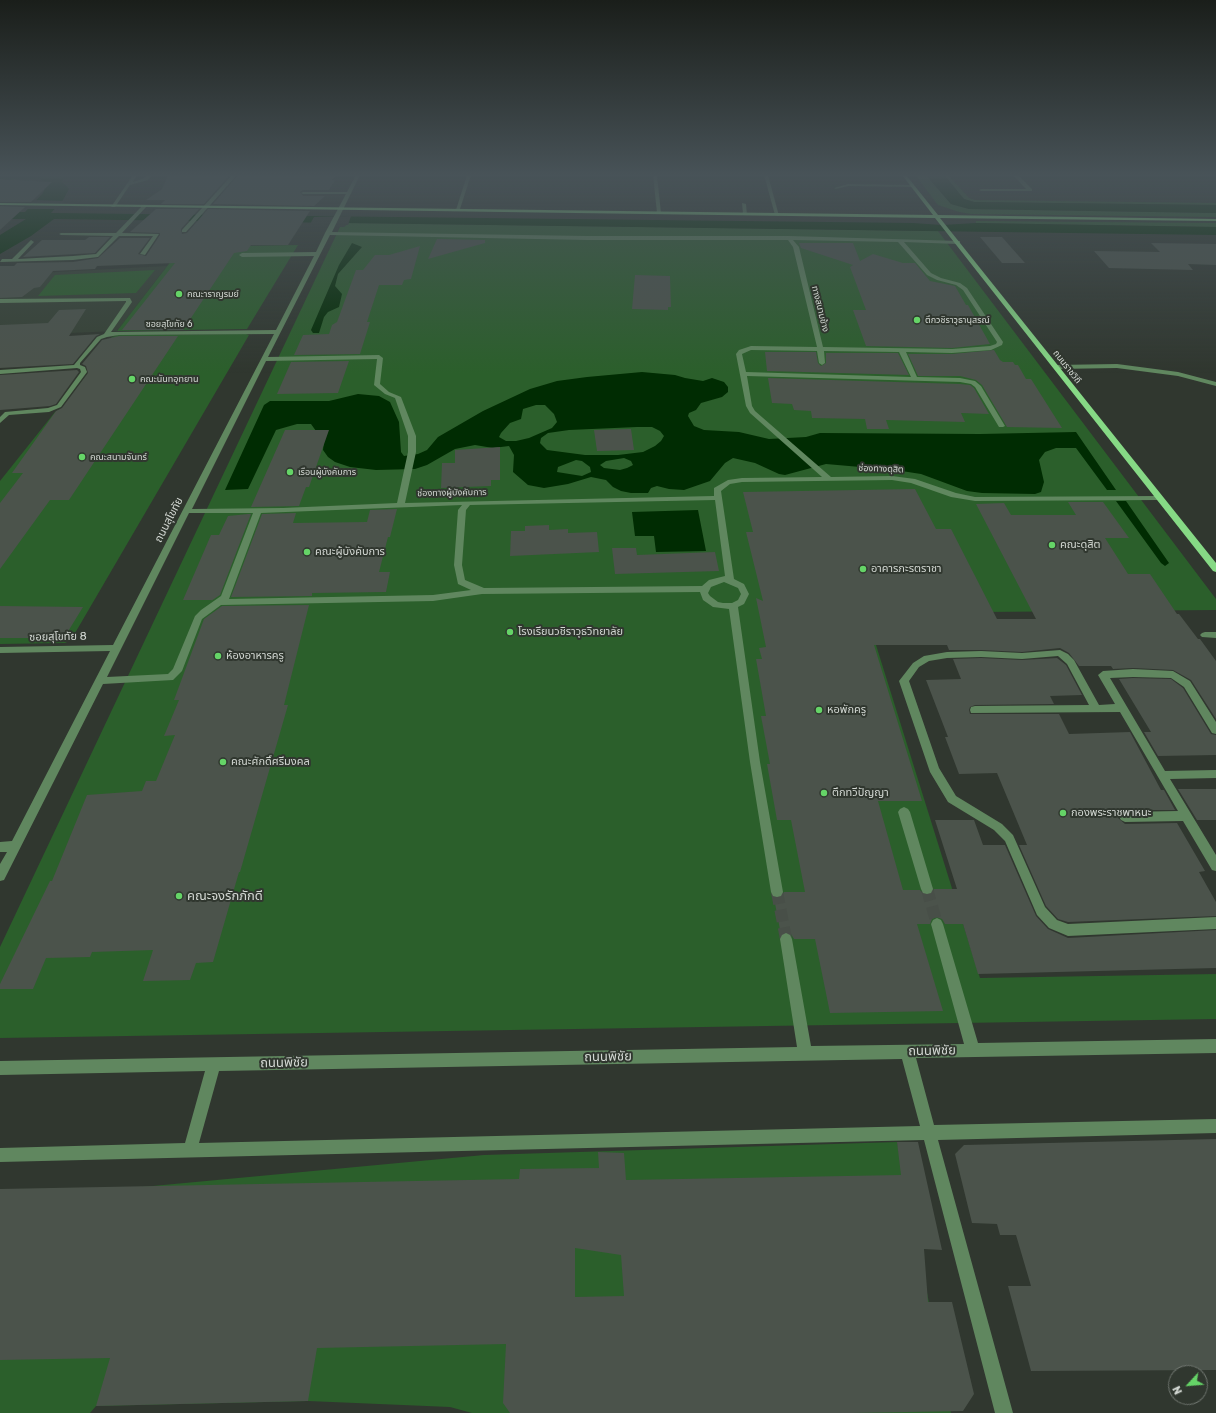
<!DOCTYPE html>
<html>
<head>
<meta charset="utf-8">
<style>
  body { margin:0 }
  #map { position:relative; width:1216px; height:1413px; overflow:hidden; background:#30372f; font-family:Rubik,sans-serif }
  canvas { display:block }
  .north { position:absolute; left:1168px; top:1365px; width:40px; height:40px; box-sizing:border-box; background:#30372f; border:1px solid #717771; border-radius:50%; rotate:244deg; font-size:11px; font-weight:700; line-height:16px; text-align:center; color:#d3d8d3 }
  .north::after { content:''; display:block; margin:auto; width:14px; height:18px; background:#65d467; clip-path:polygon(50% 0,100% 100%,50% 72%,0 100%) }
</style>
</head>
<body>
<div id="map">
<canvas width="1216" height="1413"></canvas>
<div class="north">N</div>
</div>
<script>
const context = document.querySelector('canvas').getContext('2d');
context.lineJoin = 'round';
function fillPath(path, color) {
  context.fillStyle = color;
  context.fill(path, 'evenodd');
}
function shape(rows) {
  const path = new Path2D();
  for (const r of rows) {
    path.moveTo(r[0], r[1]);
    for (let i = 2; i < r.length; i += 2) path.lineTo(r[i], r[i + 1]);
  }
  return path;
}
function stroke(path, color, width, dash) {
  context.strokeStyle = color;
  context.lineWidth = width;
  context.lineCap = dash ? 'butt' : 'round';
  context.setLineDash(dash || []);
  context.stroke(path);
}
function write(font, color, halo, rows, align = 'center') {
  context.font = font + ' Rubik,"Noto Sans Thai",sans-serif';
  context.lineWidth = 4;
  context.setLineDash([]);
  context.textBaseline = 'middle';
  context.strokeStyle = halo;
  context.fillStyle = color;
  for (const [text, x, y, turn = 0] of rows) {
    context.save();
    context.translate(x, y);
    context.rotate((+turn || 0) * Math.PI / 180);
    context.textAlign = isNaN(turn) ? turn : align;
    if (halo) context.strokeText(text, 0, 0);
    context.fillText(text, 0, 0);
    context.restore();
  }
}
fillPath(shape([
  [167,266,117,331,0,336,0,275]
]), '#354134');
fillPath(shape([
  [915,175,926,175,951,204,969,209,1216,213,1216,217,971,214,959,212,938,205],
  [944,175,948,175,969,198,975,200,1216,203,1216,205,974,202,964,199],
  [976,221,1216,223,1216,227,976,223],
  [349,223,938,231,1216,599,1216,610,866,613,980,978,1216,974,1216,1019,0,1038,0,947,340,227,344,227],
  [298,245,247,329,117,331,182,247],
  [155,270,136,293,38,296,55,275],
  [246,334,249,335,71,640,65,643,0,644,0,481,55,412,63,408,91,369,93,352,112,337,117,335],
  [897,1142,951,1413,472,1413,450,1407,308,1401,96,1406,90,1413,0,1413,0,1204,3,1200,484,1155]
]), '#2b5f2b');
fillPath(shape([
  [37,175,64,175,62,182,69,189,63,200,51,213,913,223,942,225,976,223,1216,227,1216,235,54,219,31,236,0,254,0,235,26,219,0,219,0,212,25,212,43,193,46,185],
  [926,175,944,175,964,199,974,202,1216,205,1216,213,969,209,951,204],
  [352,243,362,247,338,274,335,286,342,294,339,307,328,312,324,317,319,333,313,333,311,330,339,265],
  [642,372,675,375,685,378,703,381,712,378,724,382,728,387,728,392,722,397,701,403,696,410,689,413,688,416,694,426,704,430,739,432,769,439,806,437,820,433,980,434,1076,432,1116,490,1107,490,1076,448,1056,448,1045,452,1039,460,1044,482,1041,492,1035,494,982,493,967,491,921,474,895,470,826,464,785,475,779,474,755,463,733,458,725,463,710,481,684,490,669,489,657,486,651,488,648,493,631,493,621,491,613,487,606,480,591,477,568,484,544,488,528,485,513,472,514,455,509,446,493,448,475,445,455,449,427,465,415,469,376,470,350,467,335,462,328,457,323,450,325,431,316,431,311,424,297,424,276,430,248,489,225,490,264,405,270,401,329,401,358,394,379,396,390,402,399,422,401,452,404,456,418,454,427,450,438,437,483,411,530,389,557,381,587,377],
  [536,405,545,405,554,414,557,422,552,428,529,438,516,441,506,441,499,437,501,433,510,423,521,419,523,409],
  [637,427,652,427,660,431,664,436,661,441,655,446,643,452,618,455,585,455,547,450,540,443,541,438,548,433,569,430],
  [624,458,631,461,633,465,627,468,620,470,604,468,600,465,606,461],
  [576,460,582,461,590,467,591,472,582,476,557,472,558,467],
  [1116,501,1126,501,1169,563,1165,566,1161,563],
  [698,510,706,551,656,552,654,536,635,536,632,512]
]), '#002c02');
fillPath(shape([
  [34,200,65,201,57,209,25,209],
  [351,216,348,225,310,224,314,217]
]), '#30372f');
fillPath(shape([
  [168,175,230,175,204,204,161,204,165,200,146,200,162,189],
  [238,175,336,175,332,180,335,180,329,190,303,190,300,192,303,196,325,196,314,206,213,204],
  [0,179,52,182,31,202,0,202],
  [0,206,25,207,0,230],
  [156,209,199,209,181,229,182,234,187,233,208,209,310,211,288,245,251,245,247,251,234,253,183,330,122,330,175,263,97,266,95,269,53,271,40,287,34,288,22,297,0,298,0,266,14,266,17,263,73,262,98,258,120,238,150,238,138,254,146,256,160,235,160,233,130,232],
  [89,237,110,237,95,253,23,257,42,240,85,240],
  [980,237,1002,237,1025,263,1002,263],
  [437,239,485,240,485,243,428,259],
  [799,243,853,243,860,261,873,254,903,263,915,263,930,281,955,286,966,305,968,305,990,344,952,348,866,346,853,310,866,310,850,267,853,265,801,248],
  [1151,243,1216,244,1216,265,1188,264,1193,270,1109,268,1094,251,1160,252],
  [420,246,411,279,404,280,402,285,379,285,367,322,370,322,360,354,294,355,303,335,329,334,332,325,337,322,356,270,363,270,375,255,389,255],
  [635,275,670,276,671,307,668,307,668,310,632,309],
  [86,309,69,336,100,334,96,336,73,364,0,368,0,325,48,323,59,310],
  [119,336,178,336,69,500,50,500,0,569,0,503,23,473,12,473,56,411,62,408,88,373,86,366,82,364,102,340],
  [994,350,1000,360,1003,362,1013,362,1015,365,1018,365,1026,379,1031,379,1062,428,1007,427,982,385,976,380,960,376,918,376,908,354,952,354],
  [765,352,816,352,818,363,821,366,826,363,826,353,898,353,909,375,767,371],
  [349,361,338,393,277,394,291,362],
  [77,370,79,372,56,404,50,406,0,410,0,375],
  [768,378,960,384,970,385,974,388,989,414,961,413,965,422,886,420,889,429,867,429,865,419,812,418,811,411,794,410,792,404,772,403],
  [631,429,634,450,597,451,594,430],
  [285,430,329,430,309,487,306,487,299,506,251,507],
  [500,447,500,480,491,480,491,486,441,488,442,463,455,463,455,450],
  [915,489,936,529,951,529,997,619,1036,619,976,504,1004,503,1011,515,1076,515,1068,502,1103,502,1129,538,1105,538,1128,574,1150,574,1177,614,1179,614,1198,639,1200,639,1216,661,1216,719,1191,680,1173,670,1133,668,1113,669,1111,666,1079,666,1069,653,1060,648,1022,652,981,650,949,650,947,645,874,645,922,801,878,801,903,890,920,890,923,894,927,895,932,894,934,889,957,889,935,820,974,820,983,845,1005,845,1036,916,1048,929,1068,938,1216,930,1216,968,978,974,963,924,945,924,942,919,936,917,932,919,930,924,917,924,943,1011,830,1013,815,939,794,939,791,934,787,932,781,935,774,898,781,897,784,892,805,892,791,820,777,820,767,764,770,764,761,716,766,716,756,659,762,659,759,648,766,647,756,598,763,601,746,532,753,532,743,492],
  [397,509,390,537,388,537,379,572,390,572,386,592,312,593,312,596,231,597,262,514,296,513,293,523,367,522,370,510],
  [248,514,251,514,220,595,211,601,212,600,183,600,211,535,219,535,228,516],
  [549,525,549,530,568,529,568,533,597,532,599,552,510,556,511,531,525,531,525,526],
  [612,548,636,548,637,555,715,552,719,571,615,574],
  [309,605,284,705,288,705,240,872,239,872,213,962,196,963,190,980,143,981,153,950,92,952,90,957,46,958,33,989,0,989,0,984,50,881,52,881,87,795,142,791,146,781,156,781,175,735,164,736,179,700,174,700,204,619,222,606],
  [0,606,83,607,64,638,0,638],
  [981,658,1022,660,1057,658,1066,665,1082,695,1050,696,1054,704,975,705,970,707,969,710,970,714,1059,714,1069,734,1130,732,1161,790,1164,790,1175,810,1125,810,1120,813,1118,818,1125,824,1177,823,1205,871,1199,872,1216,902,1216,916,1068,922,1058,919,1046,906,1019,845,1027,845,997,773,959,774,945,737,948,737,926,680,961,679,953,659],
  [1133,678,1171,679,1183,688,1211,734,1216,735,1216,755,1158,756,1144,732,1151,732,1119,679],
  [1178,789,1216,789,1216,820,1197,820],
  [1216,1139,1216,1370,1031,1371,1008,1286,1031,1286,1016,1235,1000,1235,997,1224,972,1223,955,1154,964,1145],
  [897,1142,918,1142,942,1250,924,1249,928,1302,952,1302,974,1394,963,1411,852,1413,510,1413,503,1403,506,1344,317,1348,308,1401,96,1406,110,1358,0,1360,0,1189,519,1179,520,1169,599,1168,598,1152,624,1153,626,1180,901,1175],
  [575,1248,621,1255,624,1296,575,1297]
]), '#4b534b');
stroke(shape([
  [927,889,937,924],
  [777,892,786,939]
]), '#484f48', 12, [12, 6]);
fillPath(shape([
  [133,175,137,175,133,182,144,178,147,175,152,175,148,180,130,185,115,207,111,207,133,175],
  [232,175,237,175,186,232,182,232,182,230,232,175],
  [356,175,360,175,332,232,587,236,789,236,960,241,960,243,958,244,904,242,931,273,941,278,960,283,967,288,1003,342,1002,345,991,350,952,353,906,352,917,377,960,378,975,381,981,386,1005,426,1003,427,999,427,975,387,971,384,960,382,747,376,752,406,755,411,831,477,892,476,915,479,956,493,975,497,1159,496,1163,498,1159,500,975,501,951,497,911,483,892,480,742,482,730,484,721,491,734,579,744,584,749,594,744,604,738,607,760,762,783,892,781,896,777,897,773,896,771,892,750,762,729,609,713,607,703,600,700,592,482,594,433,601,221,605,202,619,182,671,173,680,103,684,4,880,0,881,0,864,7,852,0,852,0,842,12,841,110,651,0,653,0,647,113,645,274,334,119,335,107,337,101,339,80,363,80,365,85,367,87,372,61,407,49,412,9,415,0,423,0,417,5,412,48,408,57,405,81,372,80,369,77,368,0,374,0,370,74,365,97,337,104,334,126,302,126,301,0,303,0,299,130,298,132,302,111,332,276,330,314,256,242,257,239,255,242,253,316,252,325,233,346,194,303,194,301,193,303,192,347,192,356,175],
  [330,235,587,240,788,240,793,247,817,347,751,346,739,350,736,354,746,406,750,413,822,477,742,478,728,480,714,488,714,496,405,503,416,452,416,436,401,397,389,392,380,384,383,358,379,355,268,357,330,235],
  [793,240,898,242,927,275,937,280,956,285,963,290,997,342,996,344,990,346,952,349,823,347,799,247,793,240],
  [751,350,817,351,819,363,822,365,825,363,824,351,899,352,911,377,746,372,742,354,751,350],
  [377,359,374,385,385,394,395,398,408,436,408,452,397,503,283,508,192,509,266,361,377,359],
  [715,500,725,576,709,580,702,586,484,588,465,580,462,565,466,510,470,505,715,500],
  [462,505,458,510,454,565,458,584,471,590,433,595,229,599,261,513,462,505],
  [189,513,253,513,221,596,201,610,195,616,173,669,168,674,107,677,189,513],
  [724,582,738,588,741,594,738,600,732,603,723,603,718,602,710,596,708,593,711,587,724,582],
  [467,175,471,175,460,209,456,210,467,175],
  [653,175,657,175,661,213,659,214,657,213,653,175],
  [764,175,768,175,779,216,775,215,764,175],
  [1013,175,1018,175,1032,189,1032,191,981,191,979,190,981,189,1026,189,1013,175],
  [848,184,912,185,914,186,912,187,848,186,836,189,834,188,848,184],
  [742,203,746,204,747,215,743,214,742,203],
  [143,205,147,206,122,233,159,234,145,255,140,254,153,236,119,236,98,257,73,260,0,262,2,259,12,259,31,240,34,242,33,243,18,259,73,256,96,254,113,236,61,235,59,234,61,233,116,233,143,205],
  [1117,364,1178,372,1216,382,1216,386,1178,376,1117,368,1056,369,1053,367,1056,365,1117,364],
  [1205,632,1216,632,1216,638,1202,637,1200,635,1202,633,1205,632],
  [1060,650,1068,654,1074,660,1099,705,1115,704,1098,675,1103,671,1133,669,1173,671,1190,681,1216,722,1216,734,1212,733,1184,687,1171,678,1133,677,1110,678,1165,771,1216,770,1216,778,1170,779,1216,855,1216,871,1212,870,1183,821,1125,822,1121,820,1119,817,1121,814,1125,812,1178,811,1120,712,971,713,970,710,971,707,975,706,1089,705,1067,664,1058,656,1022,659,981,657,947,658,929,661,919,667,909,681,939,768,956,796,1002,824,1013,835,1045,907,1057,920,1068,924,1216,917,1216,929,1068,936,1049,928,1037,915,1005,841,994,830,948,802,930,772,899,681,913,663,924,656,947,652,981,651,1022,653,1060,650],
  [904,807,908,809,910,812,933,889,931,893,927,894,923,893,921,889,898,812,900,809,904,807],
  [937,918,941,920,943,924,978,1043,1216,1039,1216,1053,916,1058,934,1125,1216,1119,1216,1133,938,1140,1013,1413,995,1413,924,1140,0,1162,0,1148,185,1143,205,1071,0,1075,0,1061,797,1047,780,939,782,935,786,933,790,935,792,939,811,1046,964,1044,931,924,933,920,937,918],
  [902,1059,920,1126,199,1143,219,1071,902,1059]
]), '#60875f');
fillPath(shape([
  [902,175,906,175,938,215,1216,219,1216,221,940,218,1216,563,1216,572,1213,571,935,218,0,205,0,203,933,215,902,175]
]), '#86d985');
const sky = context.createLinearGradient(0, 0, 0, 373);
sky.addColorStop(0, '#1a1e1a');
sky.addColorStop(0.47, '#485358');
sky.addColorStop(1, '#48535800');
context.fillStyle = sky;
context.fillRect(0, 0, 1216, 373);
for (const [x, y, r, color] of [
  [179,294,4,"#65d467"],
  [917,320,4,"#65d467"],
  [132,379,4,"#65d467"],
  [82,457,4,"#65d467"],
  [290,472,4,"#65d467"],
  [1052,545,4,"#65d467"],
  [307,552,4,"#65d467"],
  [863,569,4,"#65d467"],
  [510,632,4,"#65d467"],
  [218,656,4,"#65d467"],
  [819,710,4,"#65d467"],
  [223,762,4,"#65d467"],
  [824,793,4,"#65d467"],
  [1063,813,4,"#65d467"],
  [179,896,4,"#65d467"]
]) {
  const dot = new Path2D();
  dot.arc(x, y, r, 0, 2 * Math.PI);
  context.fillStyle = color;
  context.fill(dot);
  stroke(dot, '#30372f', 1.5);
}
write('9px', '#d3d8d3', '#30372f', [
  ["คณะาราญรมย์",187,294],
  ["ตึกวชิราวุธานุสรณ์",925,320],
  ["คณะนันทอุทยาน",140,379],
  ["คณะสนามจันทร์",90,457],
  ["เรือนผู้บังคับการ",298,472]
], 'left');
write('9px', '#d3d8d3', '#30372f', [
  ["ทางสนามข้าง",820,309,76],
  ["ซอยสุโขทัย 6",169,324],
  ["ถนนราชวิถี",1067,367,52],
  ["ช่องทางดุสิต",881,469,2],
  ["ช่องทางผู้บังคับการ",452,493,-1]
]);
write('11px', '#d3d8d3', '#30372f', [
  ["ถนนสุโขทัย",169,520,-63],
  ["ซอยสุโขทัย 8",58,637,-1]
]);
write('11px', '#d3d8d3', '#30372f', [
  ["คณะดุสิต",1060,545],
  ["คณะผู้บังคับการ",315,552],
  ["อาคารภะรตราชา",871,569],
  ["โรงเรียนวชิราวุธวิทยาลัย",518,632],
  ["ห้องอาหารครู",226,656],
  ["หอพักครู",827,710],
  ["คณะศักดิ์ศรีมงคล",231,762],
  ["ตึกทวีปัญญา",832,793],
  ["กองพระราชพาหนะ",1071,813]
], 'left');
write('13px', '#d3d8d3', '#30372f', [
  ["คณะจงรักภักดี",187,896]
], 'left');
write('13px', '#d3d8d3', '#30372f', [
  ["ถนนพิชัย",932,1051,-1],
  ["ถนนพิชัย",608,1057,-1],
  ["ถนนพิชัย",284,1063,-1]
]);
</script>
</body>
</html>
